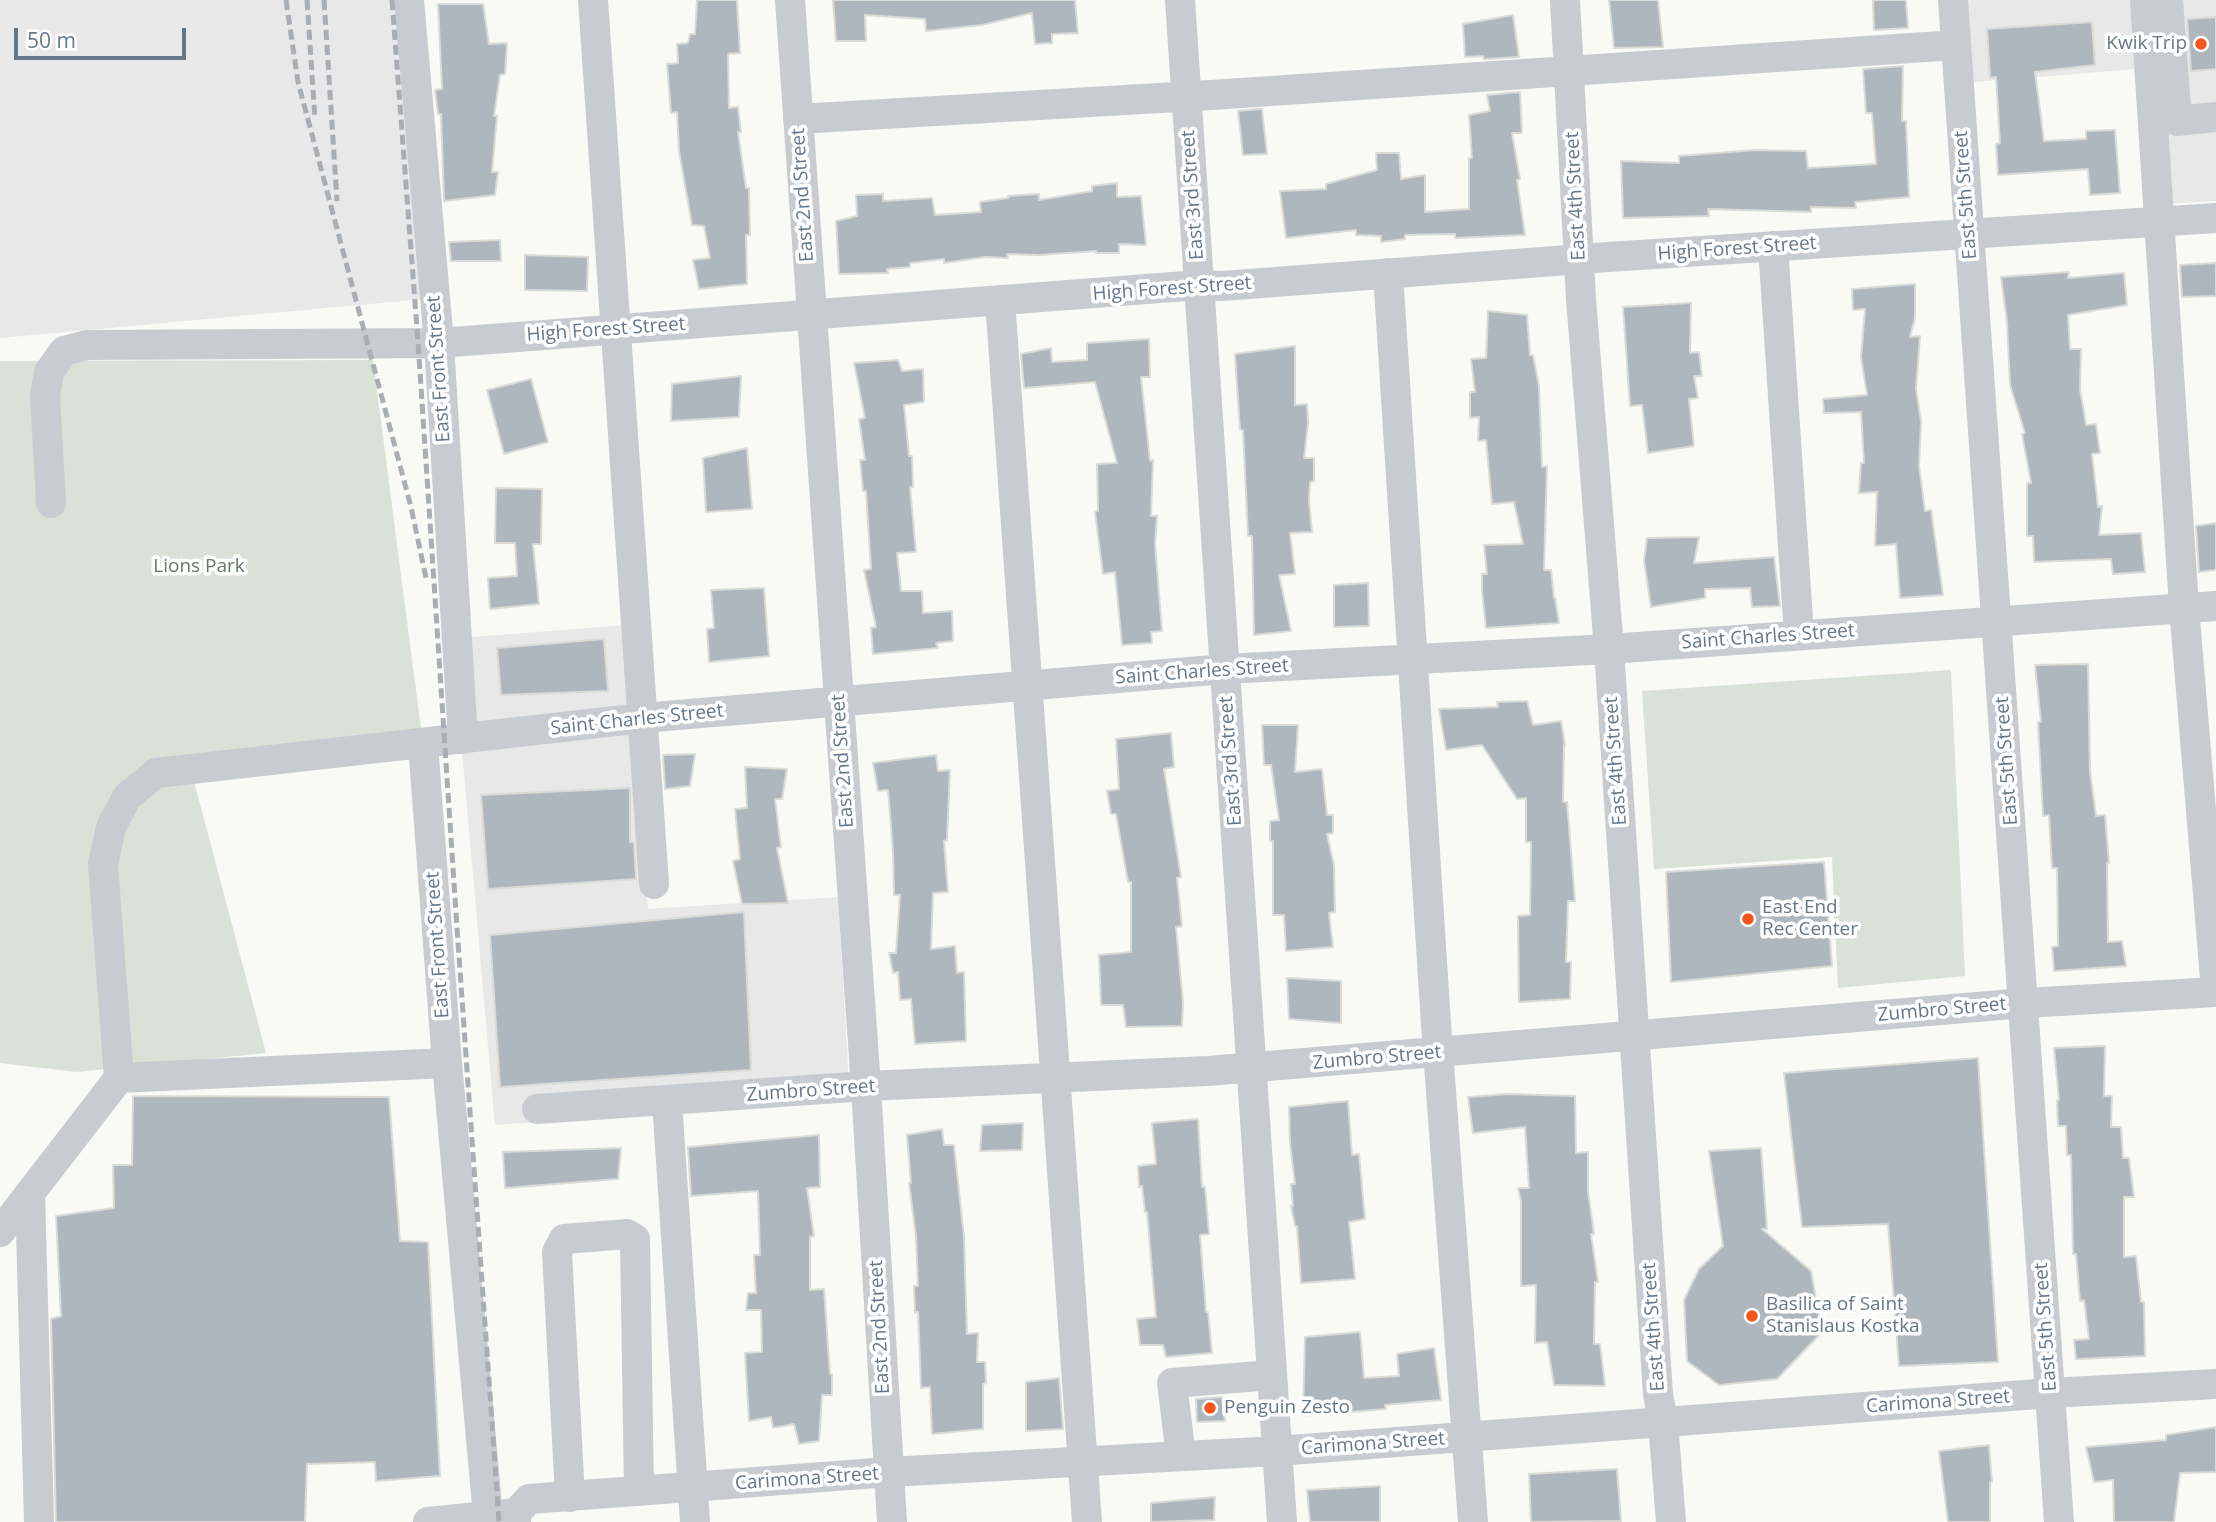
<!DOCTYPE html>
<html>
<head>
<meta charset="utf-8">
<style>
  body { margin:0 }
  #map { position:relative; width:2216px; height:1522px; overflow:hidden; background:#f9f9f6; font-family:"Open Sans",sans-serif }
  canvas { display:block }
  .scale { position:absolute; left:14px; top:28px; width:172px; height:32px; box-sizing:border-box; border:4px solid #65788a; border-top:0; padding-left:9px; font-size:21px; line-height:24px; white-space:nowrap; color:#65788a; -webkit-text-stroke:5px #fff; paint-order:stroke }
</style>
</head>
<body>
<div id="map">
<canvas width="2216" height="1522"></canvas>
<div class="scale">50 m</div>
</div>
<script>
const context = document.querySelector('canvas').getContext('2d');
context.lineJoin = 'round';
function fillPath(path, color) {
  context.fillStyle = color;
  context.fill(path, 'evenodd');
}
function shape(rows) {
  const path = new Path2D();
  for (const r of rows) {
    path.moveTo(r[0], r[1]);
    for (let i = 2; i < r.length; i += 2) path.lineTo(r[i], r[i + 1]);
  }
  return path;
}
function stroke(path, color, width, dash) {
  context.strokeStyle = color;
  context.lineWidth = width;
  context.lineCap = dash ? 'butt' : 'round';
  context.setLineDash(dash || []);
  context.stroke(path);
}
function write(font, color, halo, rows, align = 'center') {
  context.font = font + ' "Open Sans",sans-serif';
  context.lineWidth = 7;
  context.setLineDash([]);
  context.textBaseline = 'middle';
  context.strokeStyle = halo;
  context.fillStyle = color;
  for (const [text, x, y, turn = 0] of rows) {
    context.save();
    context.translate(x, y);
    context.rotate((+turn || 0) * Math.PI / 180);
    context.textAlign = isNaN(turn) ? turn : align;
    if (halo) context.strokeText(text, 0, 0);
    context.fillText(text, 0, 0);
    context.restore();
  }
}
fillPath(shape([
  [0,0,400,0,424,299,0,338],
  [1943,0,2216,0,2216,201,2147,205,2137,69,1949,84],
  [625,625,648,909,838,897,850,1100,495,1125,463,762,449,639]
]), '#e7e8e7');
fillPath(shape([
  [373,360,423,744,191,770,266,1053,76,1072,0,1063,0,361],
  [1951,670,1965,976,1838,988,1832,857,1654,869,1642,691]
]), '#dae1d6');
const building = shape([
  [697,0,737,0,740,53,728,54,729,108,738,107,741,132,738,132,746,188,749,188,750,235,746,235,747,284,699,289,693,260,710,258,704,226,692,225,679,151,677,112,671,113,667,64,678,63,677,44,688,43,690,34,695,34,697,0],
  [833,0,1075,0,1078,33,1052,34,1052,43,1035,44,1032,13,982,25,926,31,925,19,865,15,866,41,836,41,833,0],
  [1609,0,1658,0,1663,47,1614,48,1609,0],
  [1873,0,1906,0,1908,28,1874,30,1873,0],
  [438,4,483,4,489,44,507,43,505,74,500,75,494,116,497,116,492,172,498,172,495,195,444,201,441,114,438,114,435,90,442,89,438,4],
  [1513,15,1519,57,1484,59,1483,56,1465,57,1463,24,1513,15],
  [2216,17,2216,69,2191,71,2187,19,2216,17],
  [2092,22,2095,65,2035,72,2044,141,2086,139,2086,131,2115,130,2120,193,2090,195,2088,169,1998,175,1996,144,2000,143,1996,77,1990,78,1987,29,2092,22],
  [1903,66,1902,121,1906,121,1909,197,1855,202,1856,208,1811,207,1811,212,1708,209,1709,216,1623,218,1621,161,1679,163,1679,156,1755,150,1806,151,1808,168,1876,164,1872,113,1866,113,1863,69,1903,66],
  [1520,92,1522,133,1512,133,1520,179,1517,180,1525,235,1455,238,1455,234,1405,235,1405,239,1381,242,1381,236,1356,235,1356,230,1286,238,1280,191,1326,189,1326,184,1377,170,1376,153,1399,153,1401,179,1425,175,1425,212,1469,209,1469,158,1472,158,1469,115,1490,111,1487,95,1520,92],
  [1258,109,1262,109,1267,154,1243,155,1238,111,1258,109],
  [1117,183,1117,197,1141,196,1146,245,1119,244,1119,253,1096,253,1096,251,1039,255,1007,254,1008,258,985,257,944,263,944,259,910,263,910,267,887,269,888,273,839,274,836,221,857,216,856,195,883,194,883,201,932,198,935,215,981,212,980,202,1008,198,1008,196,1039,194,1039,200,1092,191,1092,186,1117,183],
  [500,240,501,261,451,261,449,242,500,240],
  [525,255,588,257,587,291,525,290,525,255],
  [2216,263,2216,296,2182,297,2180,265,2216,263],
  [2069,272,2068,278,2124,273,2127,305,2068,315,2070,349,2081,349,2080,389,2086,425,2096,424,2100,453,2092,454,2098,507,2102,506,2099,535,2141,533,2145,572,2113,574,2111,559,2034,562,2033,536,2027,536,2027,483,2031,483,2022,434,2025,433,2010,385,2007,322,2001,277,2069,272],
  [1915,284,1915,318,1910,337,1920,336,1916,389,1921,421,1919,466,1925,511,1931,510,1943,595,1900,598,1896,544,1875,546,1877,492,1859,493,1861,463,1864,463,1861,412,1824,413,1823,399,1867,395,1861,357,1865,309,1853,310,1852,289,1915,284],
  [1691,303,1690,353,1699,352,1702,376,1694,376,1698,398,1689,399,1694,446,1648,453,1642,405,1630,406,1623,307,1691,303],
  [1488,311,1527,315,1530,355,1533,355,1539,386,1542,467,1547,466,1544,570,1551,570,1554,598,1555,598,1559,623,1486,628,1482,591,1482,574,1487,574,1484,545,1523,544,1514,502,1492,504,1486,440,1478,441,1479,417,1470,418,1470,392,1475,392,1471,359,1486,358,1488,311],
  [1149,339,1150,377,1141,377,1150,461,1153,460,1151,516,1157,516,1155,544,1162,631,1151,632,1152,643,1122,645,1115,572,1103,574,1095,512,1098,511,1097,464,1117,463,1095,382,1024,388,1021,354,1051,348,1052,362,1087,360,1087,343,1149,339],
  [1295,346,1295,405,1307,404,1308,423,1304,458,1314,458,1314,481,1310,482,1309,501,1312,532,1290,533,1295,574,1279,575,1291,631,1254,635,1252,536,1248,536,1243,430,1240,430,1235,354,1295,346],
  [898,360,902,371,923,369,924,402,904,405,909,456,912,456,913,487,910,487,916,552,897,553,901,591,922,591,923,613,952,611,953,641,936,643,938,648,873,654,871,628,876,627,864,570,871,569,866,491,863,491,860,460,865,460,859,419,865,418,854,363,898,360],
  [741,376,739,417,671,421,672,384,741,376],
  [531,379,548,442,504,454,487,390,531,379],
  [747,448,752,509,706,512,703,458,747,448],
  [496,488,542,489,541,544,533,544,539,604,490,609,488,578,517,576,515,543,495,543,496,488],
  [2216,523,2216,570,2199,572,2196,526,2216,523],
  [1699,537,1694,563,1774,557,1780,606,1752,607,1750,588,1705,589,1705,598,1651,607,1644,561,1647,538,1699,537],
  [1368,583,1369,626,1334,627,1334,585,1368,583],
  [764,588,769,656,709,662,707,629,714,628,711,590,764,588],
  [604,639,608,691,501,695,497,648,604,639],
  [2088,664,2090,771,2096,816,2105,815,2109,863,2107,863,2108,942,2122,941,2126,966,2054,971,2052,947,2058,946,2057,868,2052,868,2049,815,2043,816,2038,722,2041,722,2035,665,2088,664],
  [1527,701,1533,725,1561,721,1565,745,1564,745,1563,802,1567,802,1575,901,1568,901,1566,962,1571,962,1570,999,1519,1002,1518,916,1530,915,1531,842,1526,842,1526,798,1517,799,1482,745,1446,750,1439,709,1498,707,1497,702,1527,701],
  [1262,725,1298,725,1295,772,1322,769,1327,815,1333,815,1333,833,1327,834,1334,865,1335,912,1329,913,1333,947,1286,951,1284,915,1273,915,1273,841,1270,841,1270,821,1279,820,1271,765,1264,765,1262,725],
  [1171,733,1174,767,1164,769,1181,877,1177,878,1182,926,1176,927,1183,1003,1182,1026,1126,1027,1123,1005,1101,1005,1099,955,1131,952,1131,882,1128,882,1116,814,1111,814,1107,791,1119,789,1116,739,1171,733],
  [695,754,690,786,665,789,663,755,695,754],
  [936,755,938,771,950,770,947,840,944,841,948,892,933,893,931,949,955,946,957,973,964,972,966,1041,915,1044,911,999,900,1000,898,972,893,973,889,953,896,953,900,895,894,895,893,852,888,790,878,791,873,763,936,755],
  [745,767,787,769,782,799,775,799,781,847,777,848,788,903,742,904,733,861,740,859,735,809,747,808,745,767],
  [630,788,630,842,634,842,636,879,488,889,481,795,630,788],
  [1824,862,1832,966,1671,982,1666,872,1824,862],
  [744,912,751,1070,500,1087,490,935,744,912],
  [1287,978,1341,981,1341,1023,1289,1019,1287,978],
  [2105,1046,2104,1096,2112,1096,2111,1127,2121,1127,2123,1158,2129,1158,2134,1197,2124,1197,2124,1257,2136,1256,2141,1302,2144,1302,2145,1356,2076,1359,2074,1340,2089,1339,2084,1300,2080,1301,2076,1254,2073,1254,2071,1155,2067,1155,2066,1126,2058,1126,2057,1100,2059,1100,2054,1048,2105,1046],
  [1978,1058,1998,1362,1899,1366,1888,1224,1802,1227,1784,1073,1978,1058],
  [1509,1094,1575,1096,1576,1153,1588,1152,1588,1191,1594,1234,1591,1234,1598,1282,1595,1282,1594,1344,1600,1344,1605,1386,1554,1385,1547,1342,1535,1343,1536,1285,1521,1286,1521,1201,1518,1188,1529,1188,1525,1127,1473,1133,1468,1097,1509,1094],
  [133,1096,389,1097,400,1241,428,1242,440,1476,376,1481,375,1462,307,1464,305,1522,56,1522,51,1319,61,1316,56,1216,114,1208,113,1165,132,1165,133,1096],
  [1348,1101,1352,1155,1359,1154,1365,1219,1349,1222,1355,1279,1301,1283,1297,1226,1295,1226,1291,1206,1293,1206,1291,1184,1295,1184,1290,1143,1289,1107,1348,1101],
  [1198,1119,1202,1187,1205,1187,1209,1234,1200,1235,1206,1312,1208,1312,1212,1353,1166,1357,1163,1345,1140,1345,1137,1319,1156,1317,1147,1212,1145,1212,1142,1186,1139,1187,1138,1166,1156,1164,1152,1123,1198,1119],
  [1023,1123,1022,1150,980,1151,982,1125,1023,1123],
  [942,1129,944,1145,954,1145,964,1237,967,1334,978,1333,977,1362,985,1362,986,1383,983,1384,983,1429,932,1434,930,1387,921,1388,918,1312,915,1313,914,1286,918,1286,916,1237,909,1183,911,1183,907,1135,942,1129],
  [819,1135,820,1187,807,1188,814,1236,810,1237,810,1290,824,1289,830,1374,832,1374,832,1395,822,1395,819,1441,799,1444,794,1424,773,1428,771,1417,749,1421,745,1353,762,1352,761,1310,746,1310,748,1293,756,1293,754,1255,760,1255,758,1191,691,1196,688,1147,819,1135],
  [621,1148,618,1179,505,1188,503,1152,621,1148],
  [1761,1148,1767,1229,1762,1229,1811,1271,1822,1332,1777,1379,1719,1385,1687,1361,1684,1300,1699,1269,1723,1246,1709,1151,1761,1148],
  [1360,1332,1364,1378,1399,1376,1397,1354,1434,1348,1441,1400,1385,1405,1386,1409,1303,1416,1305,1337,1360,1332],
  [1059,1378,1063,1429,1026,1431,1026,1382,1059,1378],
  [1222,1397,1225,1421,1197,1422,1196,1399,1222,1397],
  [2216,1427,2216,1472,2180,1473,2174,1522,2114,1522,2113,1480,2094,1482,2086,1447,2166,1440,2166,1435,2216,1427],
  [1989,1445,1992,1482,1990,1482,1990,1522,1948,1522,1939,1451,1989,1445],
  [1617,1469,1621,1521,1531,1522,1529,1474,1617,1469],
  [1380,1486,1380,1522,1310,1522,1307,1490,1380,1486],
  [1215,1497,1214,1520,1151,1522,1151,1503,1215,1497]
]);
fillPath(building, '#afb7be');
stroke(building, '#dadbd8', 2);
stroke(shape([
  [409,0,439,343,463,739],
  [593,0,654,884],
  [790,0,866,1086,892,1522],
  [1180,0,1282,1522],
  [1565,0,1581,299,1609,649,1658,1394,1663,1422,1671,1522],
  [1953,0,2059,1522],
  [2145,0,2184,607,2216,990],
  [2168,0,2177,121,2216,117],
  [798,119,1211,95,1956,45],
  [1773,246,1799,635],
  [1388,273,1436,1024,1473,1522],
  [1000,300,1087,1522],
  [51,503,45,396,49,372,64,351,87,345,439,343,1199,285,1222,286,1608,257,2216,218],
  [423,744,447,1063,488,1516],
  [119,1078,447,1063],
  [667,1101,695,1522],
  [537,1109,866,1086,1208,1071,2025,1003,2216,992],
  [30,1193,39,1522],
  [0,1232,119,1078,103,864,111,827,127,797,156,773,642,718,1225,669,1609,649,2216,606],
  [1181,1456,1172,1383,1272,1375],
  [570,1497,557,1252,564,1239,627,1234,635,1239,639,1491],
  [428,1522,508,1514],
  [516,1522,516,1513,529,1499,889,1472,1277,1451,2051,1393,2216,1384]
]), '#c8ccd0', 30);
stroke(shape([
  [286,0,298,82,411,507,426,578],
  [307,0,315,119],
  [324,0,337,201],
  [392,0,418,342,457,928,499,1522]
]), '#a8aeb4', 5, [10, 5]);
for (const [x, y, r, color] of [
  [2201,44,7,"#f5541a"],
  [1748,919,7,"#f5541a"],
  [1752,1316,7,"#f5541a"],
  [1210,1408,7,"#f5541a"]
]) {
  const dot = new Path2D();
  dot.arc(x, y, r, 0, 2 * Math.PI);
  context.fillStyle = color;
  context.fill(dot);
  stroke(dot, '#fff', 2.5);
}
write('19px', '#65788a', '#fff', [
  ["Kwik Trip",2187,44,"right"],
  ["East End",1762,908],
  ["Rec Center",1762,930],
  ["Basilica of Saint",1766,1305],
  ["Stanislaus Kostka",1766,1327],
  ["Penguin Zesto",1224,1408]
], 'left');
write('19px', '#65788a', '#fff', [
  ["East 2nd Street",803,195,-94],
  ["East 3rd Street",1193,195,-94],
  ["East 5th Street",1966,195,-94],
  ["East 4th Street",1576,196,-93],
  ["High Forest Street",1737,249,-4],
  ["High Forest Street",1172,289,-4],
  ["High Forest Street",606,330,-4],
  ["East Front Street",439,369,-94],
  ["Saint Charles Street",1768,637,-4],
  ["Saint Charles Street",1202,672,-4],
  ["Saint Charles Street",637,720,-6],
  ["East 2nd Street",843,761,-94],
  ["East 3rd Street",1231,761,-94],
  ["East 4th Street",1616,761,-94],
  ["East 5th Street",2007,761,-94],
  ["East Front Street",438,945,-94],
  ["Zumbro Street",1942,1010,-5],
  ["Zumbro Street",1377,1058,-5],
  ["Zumbro Street",811,1091,-4],
  ["East 2nd Street",880,1327,-93],
  ["East 4th Street",1654,1327,-94],
  ["East 5th Street",2046,1327,-94],
  ["Carimona Street",1938,1402,-4],
  ["Carimona Street",1373,1444,-4],
  ["Carimona Street",807,1479,-4]
]);
write('19px', '#657a60', '#fff', [
  ["Lions Park",199,567]
]);
</script>
</body>
</html>
